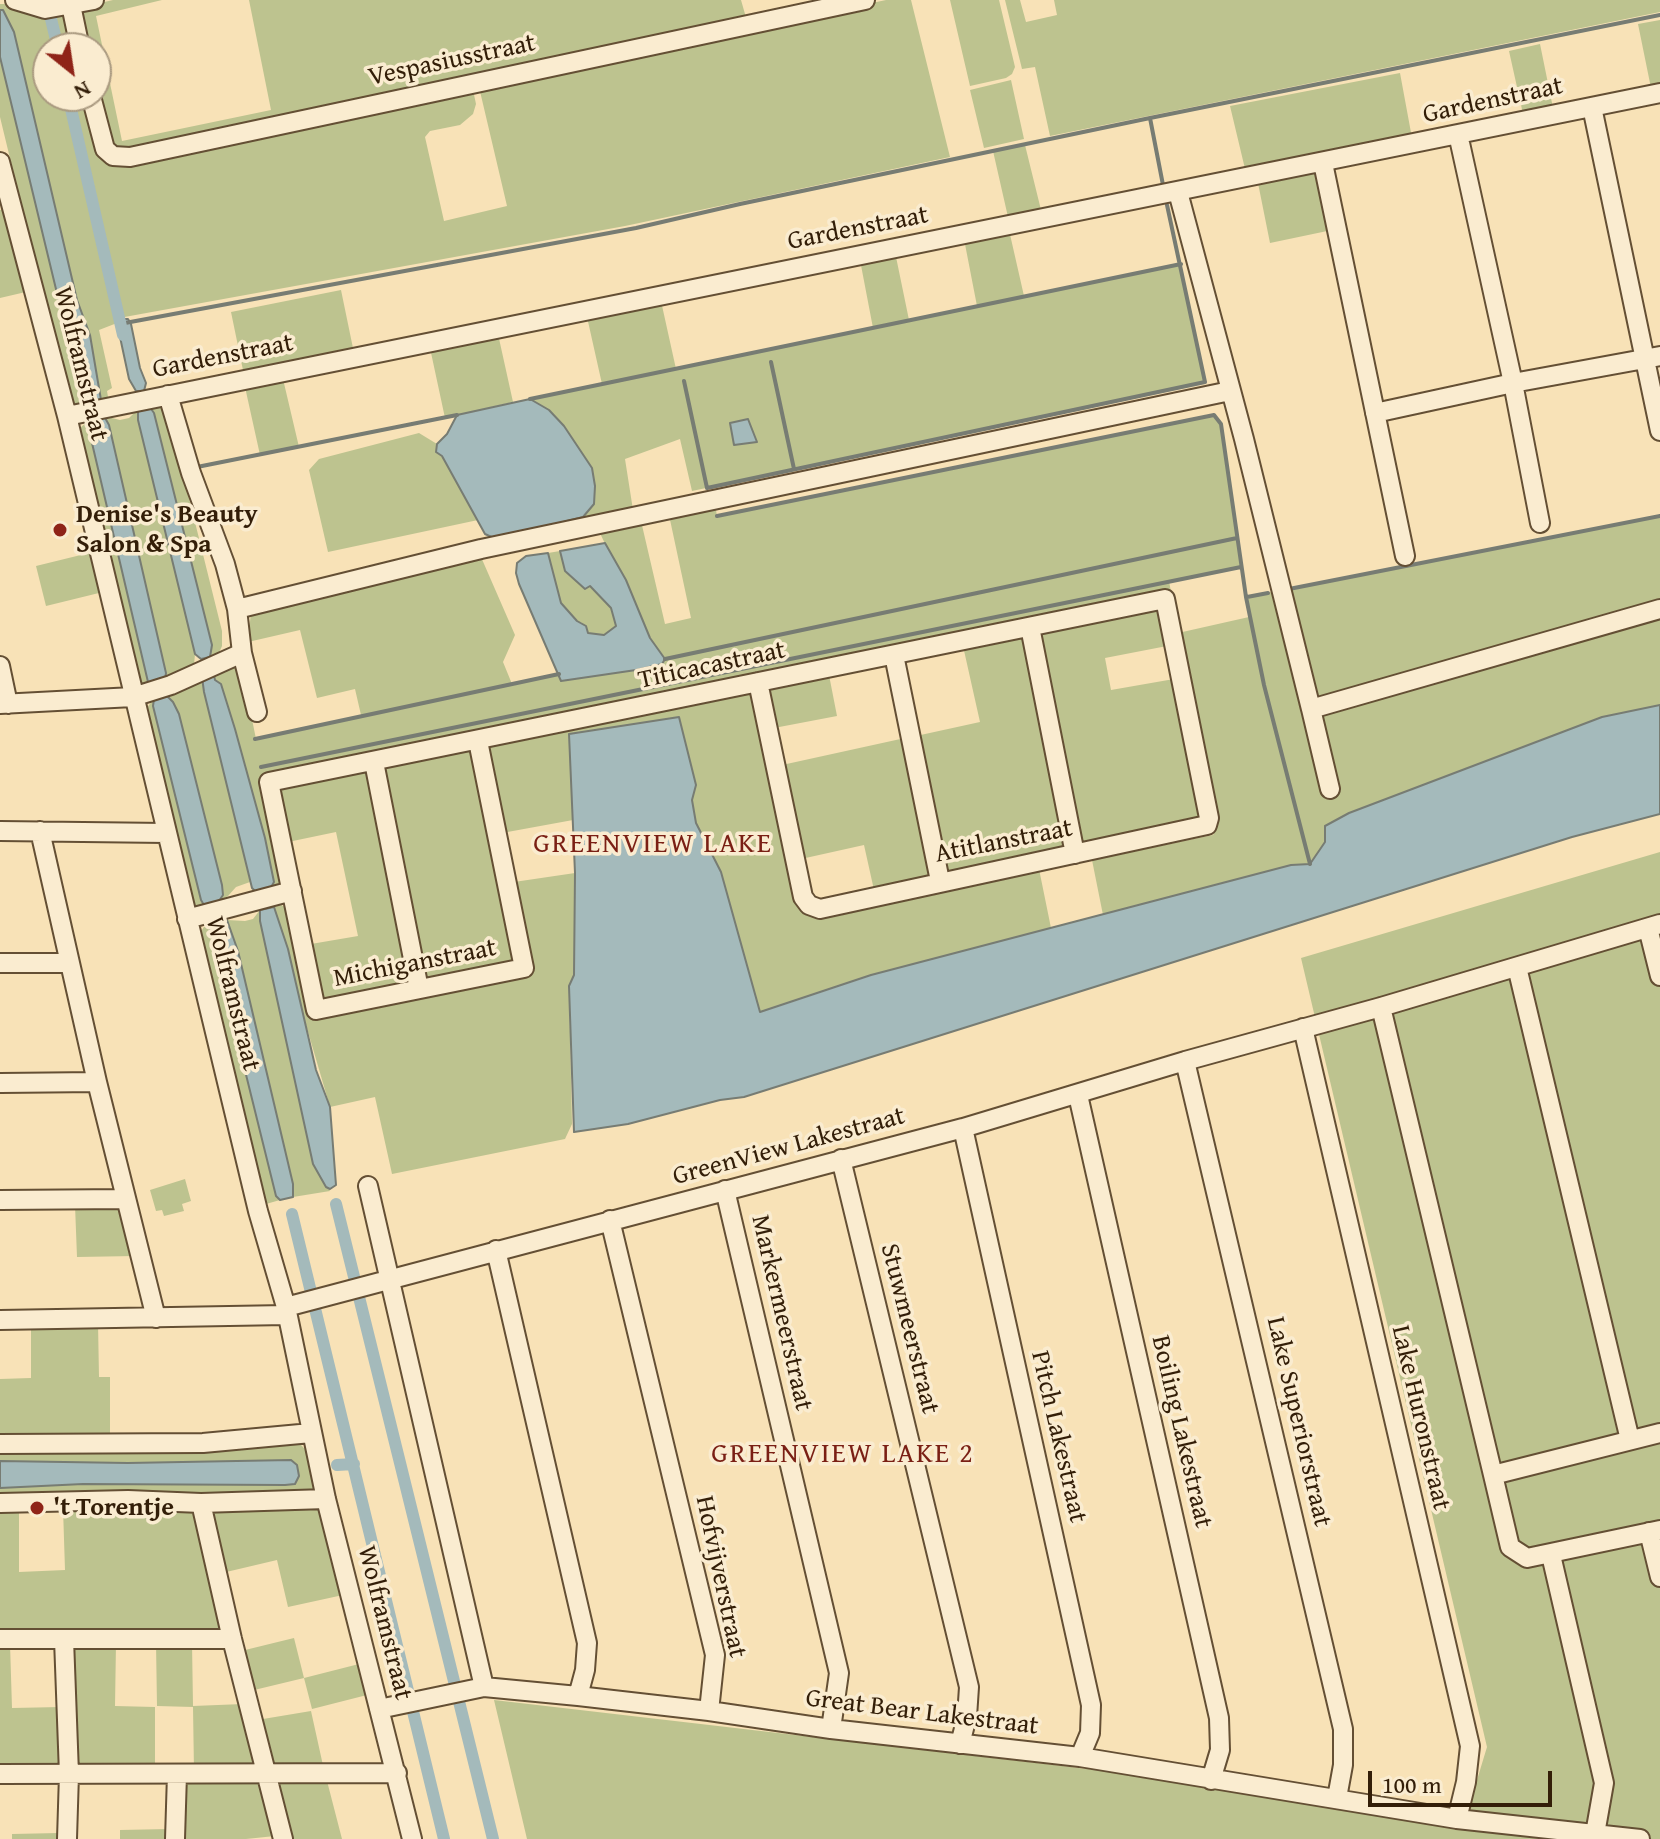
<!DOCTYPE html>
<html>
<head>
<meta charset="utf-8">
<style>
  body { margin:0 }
  #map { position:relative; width:1660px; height:1839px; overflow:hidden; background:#f8e2b7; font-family:"Gentium Book Plus",serif }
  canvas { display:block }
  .north { position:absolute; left:32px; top:32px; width:80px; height:80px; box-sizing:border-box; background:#faecd0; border:2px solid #aa9a80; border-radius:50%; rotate:150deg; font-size:22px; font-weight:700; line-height:32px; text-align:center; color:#331e08 }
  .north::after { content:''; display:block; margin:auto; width:28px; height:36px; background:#8f2418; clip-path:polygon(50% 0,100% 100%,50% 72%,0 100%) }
  .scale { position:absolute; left:1368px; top:1771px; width:184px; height:36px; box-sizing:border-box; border:4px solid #331e08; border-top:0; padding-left:10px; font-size:24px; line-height:28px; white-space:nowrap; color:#331e08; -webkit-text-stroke:6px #faecd0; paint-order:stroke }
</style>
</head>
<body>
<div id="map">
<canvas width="1660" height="1839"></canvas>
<div class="north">N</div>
<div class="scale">100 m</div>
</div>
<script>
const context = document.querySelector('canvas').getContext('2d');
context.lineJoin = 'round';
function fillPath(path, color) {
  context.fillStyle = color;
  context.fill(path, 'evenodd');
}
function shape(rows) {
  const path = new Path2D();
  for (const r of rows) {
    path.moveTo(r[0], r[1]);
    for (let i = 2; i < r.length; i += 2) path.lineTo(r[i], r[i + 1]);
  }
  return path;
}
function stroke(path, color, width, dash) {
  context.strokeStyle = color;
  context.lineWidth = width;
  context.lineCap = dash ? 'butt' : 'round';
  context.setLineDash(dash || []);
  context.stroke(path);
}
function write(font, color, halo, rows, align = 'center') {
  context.font = font + ' "Gentium Book Plus",serif';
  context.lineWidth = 7;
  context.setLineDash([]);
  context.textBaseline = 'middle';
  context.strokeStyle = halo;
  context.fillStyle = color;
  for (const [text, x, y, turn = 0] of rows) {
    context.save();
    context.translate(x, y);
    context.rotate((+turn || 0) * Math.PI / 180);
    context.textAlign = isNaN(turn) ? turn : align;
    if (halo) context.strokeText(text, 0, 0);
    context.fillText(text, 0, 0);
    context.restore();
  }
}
fillPath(shape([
  [113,0,162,0,96,16,122,141,271,110,249,0,741,0,747,21,126,154,112,149,96,95,96,48,85,48,79,12,87,6],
  [886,0,911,0,950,157,625,226,119,318,117,323,99,330,112,388,107,391,108,397,101,400,90,335,77,300,14,32,3,10,0,10,0,4,5,4,40,12,51,19,55,13,67,15,75,48,48,48,48,96,87,96,108,158,473,90,476,104,473,114,460,125,430,131,425,137,444,221,507,206,479,87],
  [950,0,999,0,1015,67,1012,74,1006,78,970,86],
  [1005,0,1020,0,1026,22,1057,15,1054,0,1660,0,1660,12,1050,136,1035,67,1022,69],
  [1660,20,1660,86,1651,88,1638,24],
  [1540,44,1553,108,1523,114,1509,51],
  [0,57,69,343,80,375,86,403,76,404,69,402,0,117],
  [1400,73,1412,138,1246,173,1230,106],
  [1011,80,1024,139,984,148,970,90],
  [1025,145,1041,210,1008,217,993,151],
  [1315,171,1319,175,1332,230,1270,243,1258,183],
  [10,207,30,291,0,298,0,210],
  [1009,230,1024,296,1181,264,1205,382,692,491,680,439,625,459,633,510,569,522,592,469,564,426,549,410,530,399,602,384,587,317,661,301,676,369,873,328,860,260,895,252,909,320,977,306,964,239],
  [341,290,354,353,244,375,231,312],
  [498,334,513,402,445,418,430,348],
  [283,379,299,447,260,455,245,387],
  [162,404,187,490,222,631,222,646,217,657,210,657,212,644,154,413,149,406],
  [138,409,138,420,195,654,194,665,165,680,166,673,109,425,104,416,120,420,129,418],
  [1214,415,1221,424,1241,567,1169,581,1171,592,264,778,283,880,280,885,270,889,274,881,265,838,235,729,221,685,215,680,213,671,235,667,242,670,256,739,361,715,355,689,317,698,300,630,248,642,251,612,481,557,515,635,503,662,512,684,559,674,562,681,636,670,662,664,665,658,650,638,598,529,641,521,665,624,691,618,669,515,716,510,717,516],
  [90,419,88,426,148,681,152,684,143,684,136,678,78,430],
  [419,433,437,444,436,451,442,456,478,520,328,552,309,470,319,459],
  [1660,516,1660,705,1602,717,1325,842,1310,864,1291,865,1103,915,1092,860,1213,835,1217,827,1178,633,1249,617,1246,597],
  [560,551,565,572,590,586,611,608,616,620,616,626,612,632,604,636,588,633,582,623,577,621,561,603,548,553],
  [93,552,103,592,46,606,36,566],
  [1157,609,1161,614,1167,646,1105,658,1111,690,1174,679,1202,818,1082,846,1039,633],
  [1018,635,1023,637,1067,850,946,873,916,736,980,722,963,646],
  [829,675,837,716,774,728,769,688],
  [202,677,250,882,236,887,228,896,219,901,223,895,222,885,179,714,173,702,167,696],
  [752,692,799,903,1039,869,1051,928,871,975,760,1012,721,872,696,823,692,800,696,785,569,734,573,820,502,833,486,746],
  [154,699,153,706,204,905,201,906,191,906,145,710],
  [905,738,931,876,874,890,864,845,801,859,782,765],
  [472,750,515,960,509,964,431,980,425,979,383,769,388,765],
  [365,771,369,772,411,982,325,1001,322,998,311,944,358,936,336,832,288,842,279,789],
  [1660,852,1660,1839,527,1839,494,1700,1467,1813,1487,1747,1301,958],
  [575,873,574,975,569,986,572,1124,565,1139,392,1174,375,1097,330,1107,304,1018,288,949,274,907,281,905,287,908,311,1015,530,972,514,882],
  [260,910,260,921,313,1164,330,1191,293,1197,293,1184,238,951,227,920,245,921,253,919],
  [209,925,276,1196,280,1200,266,1204,262,1200,199,934,204,927],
  [185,1179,191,1201,182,1204,184,1211,164,1216,162,1210,156,1211,150,1190],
  [75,1205,117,1205,124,1209,135,1256,77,1257],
  [98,1323,99,1377,110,1377,110,1436,0,1438,0,1379,31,1378,31,1324],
  [295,1444,301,1445,308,1452,315,1486,310,1494,0,1497,0,1488,83,1484,285,1485,295,1484,299,1476,297,1465,0,1461,0,1449],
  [320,1507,343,1595,288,1607,277,1560,222,1573,210,1516,213,1511],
  [0,1508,19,1508,19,1572,65,1570,63,1508,198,1509,222,1631,0,1636],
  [294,1638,304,1678,359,1664,367,1695,312,1709,304,1678,250,1691,241,1651],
  [116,1643,115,1706,155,1707,155,1771,75,1769,72,1650,76,1646],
  [156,1643,192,1643,193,1706,243,1704,256,1762,254,1767,194,1771,193,1707,157,1706],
  [0,1644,10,1644,12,1708,61,1707,61,1759,57,1766,0,1772],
  [311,1711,324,1770,274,1772,257,1720],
  [327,1781,342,1839,284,1839,277,1783],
  [189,1782,263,1784,275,1836,246,1839,176,1839,181,1784],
  [169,1829,169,1839,120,1839,120,1830],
  [59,1833,59,1839,12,1839,12,1834]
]), '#bdc38f');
const water = shape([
  [0,10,3,10,14,32,77,300,90,335,101,400,86,403,80,375,69,343,0,57,0,10],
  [122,319,128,319,131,324,140,368,146,383,144,391,136,391,129,379,117,323,122,319],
  [530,399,549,410,564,426,592,468,595,486,594,504,583,517,496,539,485,534,442,456,436,452,437,444,447,434,457,415,530,399],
  [149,406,154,413,212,645,210,657,201,659,195,654,138,420,138,409,149,406],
  [104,416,109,425,166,673,165,680,152,684,148,682,88,426,90,419,104,416],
  [748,419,757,442,734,445,730,423,748,419],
  [605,543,626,580,650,638,665,659,662,664,636,670,561,681,519,584,516,573,517,563,526,556,548,553,561,603,577,621,586,626,588,633,604,635,616,626,611,608,590,586,585,589,565,571,560,551,605,543],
  [213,671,215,680,221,684,235,729,265,838,274,882,270,889,256,892,252,888,204,692,202,677,213,671],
  [167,696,173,702,179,714,222,885,223,895,219,901,212,903,204,905,201,900,153,706,154,699,167,696],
  [1660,705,1660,814,1572,837,744,1097,720,1100,628,1124,574,1132,569,986,574,975,575,873,569,734,679,717,696,785,692,800,696,823,721,872,760,1012,871,975,1291,865,1310,864,1325,842,1325,826,1349,813,1602,717,1660,705],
  [274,907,288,949,316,1070,330,1107,336,1185,330,1189,326,1187,313,1164,260,921,260,910,274,907],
  [227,920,238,951,293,1184,293,1197,280,1200,276,1196,209,925,227,920],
  [291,1460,297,1465,299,1476,295,1484,285,1485,83,1484,0,1488,0,1461,128,1463,291,1460]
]);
fillPath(water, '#a4babb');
stroke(water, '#777c73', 2);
stroke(shape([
  [1150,118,1163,185],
  [125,323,636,228,740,204,1150,118,1660,15],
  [771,362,794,469],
  [684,381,707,488,1205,382,1167,205],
  [530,399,1181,264],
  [197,467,457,415],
  [717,516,1214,415,1221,424,1246,597,1264,685,1310,864],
  [1289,589,1660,516],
  [1247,597,1268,593],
  [665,659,1237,538],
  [255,739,559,674],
  [261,767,1241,567]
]), '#777c73', 4);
stroke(shape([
  [51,19,58,48],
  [68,96,123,335],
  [336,1204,493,1839],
  [292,1214,444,1839],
  [337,1465,354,1464]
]), '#a4babb', 12);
const minor = shape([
  [15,0,45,9,94,0],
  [71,5,80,48],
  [91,96,105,149,113,156,130,157,865,0],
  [1592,107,1660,431],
  [1458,134,1513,383,1540,523],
  [0,162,67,416,258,1211,286,1307,326,1499,412,1839],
  [1323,163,1405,556],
  [1178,192,1244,439,1311,709,1660,609],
  [168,395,191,473,225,564,237,609],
  [1375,413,1513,383,1660,356],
  [67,416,1660,93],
  [1030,627,1075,854],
  [242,653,257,712],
  [894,655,940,881],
  [0,666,8,704],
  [0,704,133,697,171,685,242,653,237,609,481,549,1230,391],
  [1311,709,1330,789],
  [478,741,524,968,316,1010,269,782,1165,599,1209,818,1207,825,820,909,809,905,803,897,758,682],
  [374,762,419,989],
  [0,831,166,833],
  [40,831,97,1082,156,1318],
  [187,919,292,891],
  [1648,928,1660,976],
  [0,963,69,963],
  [1517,967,1630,1440],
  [1381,1007,1493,1475,1660,1433],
  [1303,1028,1470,1746,1466,1782,1457,1819],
  [1185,1061,1343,1729,1343,1765,1337,1798],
  [0,1083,97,1082],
  [1078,1095,1219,1718,1220,1750,1211,1780],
  [963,1128,1091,1705,1090,1733,1080,1757],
  [841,1159,969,1687,967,1717,960,1744],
  [368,1186,484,1687],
  [725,1190,839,1673,831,1729],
  [0,1200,126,1199],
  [610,1220,715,1655,709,1711],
  [496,1250,587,1643,585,1670,578,1696],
  [286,1307,963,1128,1185,1061,1381,1007,1660,924],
  [0,1320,286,1315],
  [0,1444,203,1443,311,1433],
  [1493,1475,1510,1547,1527,1558,1660,1530],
  [0,1503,128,1500,201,1503,326,1499],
  [201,1503,232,1639,283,1839],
  [1649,1532,1660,1577],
  [1551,1555,1604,1783,1595,1834],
  [0,1639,232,1639],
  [64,1639,69,1774,67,1839],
  [379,1709,484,1687,578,1696,709,1711,831,1729,1080,1757,1457,1819,1640,1839],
  [0,1774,397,1773],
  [175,1839,177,1774]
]);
stroke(minor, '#644f34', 22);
stroke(minor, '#faecd0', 18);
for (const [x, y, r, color] of [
  [60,530,8,"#8f2418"],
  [37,1508,8,"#8f2418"]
]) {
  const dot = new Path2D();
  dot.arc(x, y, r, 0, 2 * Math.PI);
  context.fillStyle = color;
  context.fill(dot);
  stroke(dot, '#faecd0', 3);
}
write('26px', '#331e08', '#faecd0', [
  ["Vespasiusstraat",452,61,-12],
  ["Gardenstraat",1493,101,-12],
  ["Gardenstraat",858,229,-11],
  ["Gardenstraat",223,357,-11],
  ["Wolframstraat",80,364,76],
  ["Titicacastraat",712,666,-12],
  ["Atitlanstraat",1004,842,-11],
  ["Michiganstraat",415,964,-11],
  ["Wolframstraat",232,994,76],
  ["GreenView Lakestraat",789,1147,-15],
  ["Markermeerstraat",781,1313,77],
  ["Stuwmeerstraat",909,1329,76],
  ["Lake Huronstraat",1420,1418,77],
  ["Lake Superiorstraat",1298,1422,77],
  ["Boiling Lakestraat",1181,1432,77],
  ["Pitch Lakestraat",1058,1437,77],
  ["Hofvijverstraat",720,1577,78],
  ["Wolframstraat",384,1623,76],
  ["Great Bear Lakestraat",922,1713,7]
]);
write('bold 26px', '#331e08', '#faecd0', [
  ["Denise's Beauty",76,515],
  ["Salon & Spa",76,545],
  ["'t Torentje",53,1508]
], 'left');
context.letterSpacing = '2px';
write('28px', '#7a1f14', '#faecd0', [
  ["GREENVIEW LAKE",653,845],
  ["GREENVIEW LAKE 2",843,1455]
]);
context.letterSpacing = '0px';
</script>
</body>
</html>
